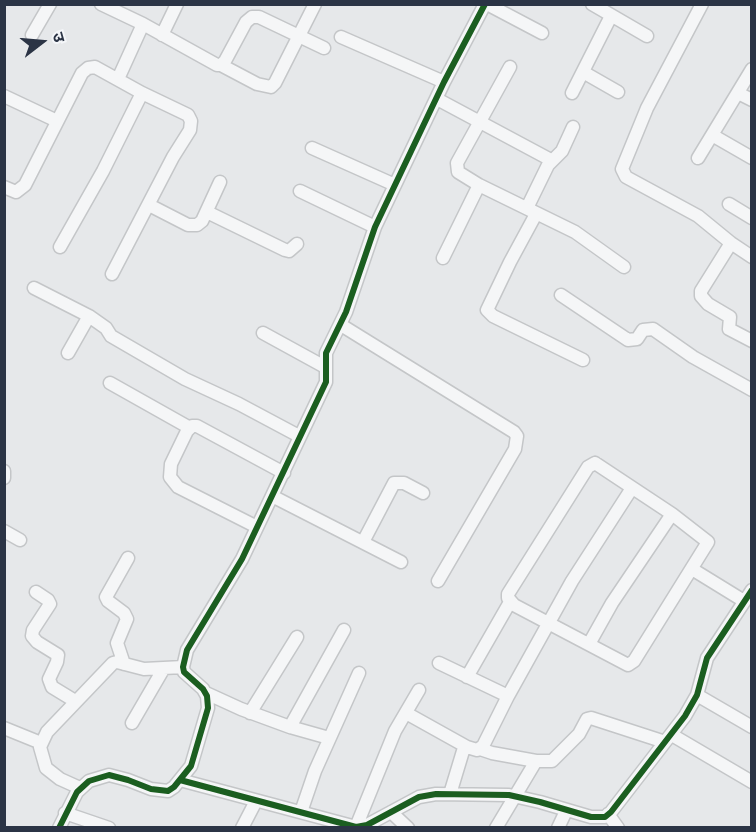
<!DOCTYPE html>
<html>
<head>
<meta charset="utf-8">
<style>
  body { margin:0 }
  #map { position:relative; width:756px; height:832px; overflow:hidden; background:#e6e8ea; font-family:"PT Sans Narrow","Noto Sans Devanagari",sans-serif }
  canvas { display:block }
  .frame { position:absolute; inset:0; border:6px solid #2b3445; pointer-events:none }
  .north { position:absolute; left:12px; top:12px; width:60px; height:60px; -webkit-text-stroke:4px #f4f6f9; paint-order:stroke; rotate:74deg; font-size:16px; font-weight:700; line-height:24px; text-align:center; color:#2b3445 }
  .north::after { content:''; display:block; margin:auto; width:21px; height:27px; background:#2b3445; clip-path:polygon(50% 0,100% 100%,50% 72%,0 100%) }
</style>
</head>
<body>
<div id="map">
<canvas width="756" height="832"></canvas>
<div class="frame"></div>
<div class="north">उ</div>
</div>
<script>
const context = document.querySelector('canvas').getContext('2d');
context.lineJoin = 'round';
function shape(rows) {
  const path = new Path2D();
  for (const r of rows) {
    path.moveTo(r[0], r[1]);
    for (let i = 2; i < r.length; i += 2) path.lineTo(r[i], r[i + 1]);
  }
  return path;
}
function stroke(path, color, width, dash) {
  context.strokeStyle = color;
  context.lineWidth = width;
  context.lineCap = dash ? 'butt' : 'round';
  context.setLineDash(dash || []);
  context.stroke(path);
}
const minor = shape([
  [101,4,143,24,217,65,221,65,225,61,246,22,252,17,259,17,324,48],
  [487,4,542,33],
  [592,4,647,36],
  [702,4,647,108,622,169,626,177,698,216,731,243,752,257],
  [32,35,50,4],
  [162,35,177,4],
  [341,37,444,82],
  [221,65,257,84,271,87,275,83,315,4],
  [510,67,457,163,458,172,479,185,575,232,624,267],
  [583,72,618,92],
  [118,79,143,24],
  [572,93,611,16],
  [738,93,752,100],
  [4,96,57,121],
  [437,99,551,160],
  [712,135,752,158],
  [312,148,395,185],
  [698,158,752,69],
  [4,187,16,192,25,185,82,73,88,68,95,67,142,93,188,115,191,121,190,130,173,157,112,274],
  [300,191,375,227],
  [729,204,752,218],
  [149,205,188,225,197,225,202,221,220,182],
  [527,208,548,165,562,151,573,127],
  [207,212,285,250,289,251,297,244],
  [536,214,510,262,487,310,493,316,583,360],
  [731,243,701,291,701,296,708,304,730,317,729,329,752,341],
  [60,247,103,171,142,93],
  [443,258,479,185],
  [34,288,89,316,106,328,111,336,185,379,239,404,299,436],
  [561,295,628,340,637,339,643,330,653,329,693,357,752,390],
  [341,325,514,432,517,436,515,449,438,581],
  [263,333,325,367],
  [68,353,89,316],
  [110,383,190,428],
  [595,463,672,514,708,542,634,661,628,665,514,605,508,598,508,594,588,467,595,463],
  [4,471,4,478],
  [272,496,401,562],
  [257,527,178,487,170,477,171,464,187,431,192,426,197,426,284,473],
  [4,531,20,540],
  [363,542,394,483,404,483,423,493],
  [692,569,744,601],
  [36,592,48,600,50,604,33,630,32,636,37,642,58,655,57,662,49,679,52,687,75,701],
  [589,644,612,603,672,514],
  [439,663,508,696],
  [124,664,117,643,127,619,124,613,108,601,106,597,128,558],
  [467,677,510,602],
  [206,693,241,709,290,727,344,630],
  [697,695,752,727],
  [250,713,297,637],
  [406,713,467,747],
  [132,723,164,668],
  [290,727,329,738],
  [4,728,41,743],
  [672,735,752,782],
  [480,749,492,753,536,761,552,761,579,734,587,719,591,718,665,742],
  [180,780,356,827,367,825,419,797,436,794,509,795,540,802,591,817,605,817,611,812,685,716,697,695,707,658,752,590],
  [80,788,60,779,46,768,40,747,47,732,113,663,117,662,144,669,183,667],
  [450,794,463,751,467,747,477,750,483,746,508,696,572,581,632,488],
  [301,812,315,771,359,673],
  [391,812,408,828],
  [65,813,109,828],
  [608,814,618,828],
  [356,827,395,731,419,690],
  [59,828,77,792,89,781,109,775,128,780,151,789,168,791,174,787,191,766,208,708,207,696,203,689,184,672,183,667,187,650,242,559,326,382,326,353,346,312,375,227,444,82,485,4],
  [242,828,256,801],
  [496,828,536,761],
  [558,828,566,811]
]);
stroke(minor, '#c4c6c8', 15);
stroke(minor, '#f5f6f7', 12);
stroke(shape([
  [180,780,356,827,367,825,419,797,436,794,509,795,540,802,591,817,605,817,611,812,685,716,697,695,707,658,752,590],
  [59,828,77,792,89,781,109,775,128,780,151,789,168,791,174,787,191,766,208,708,207,696,203,689,184,672,183,667,187,650,242,559,326,382,326,353,346,312,375,227,444,82,485,4]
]), '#1b5e20', 6);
</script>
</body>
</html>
